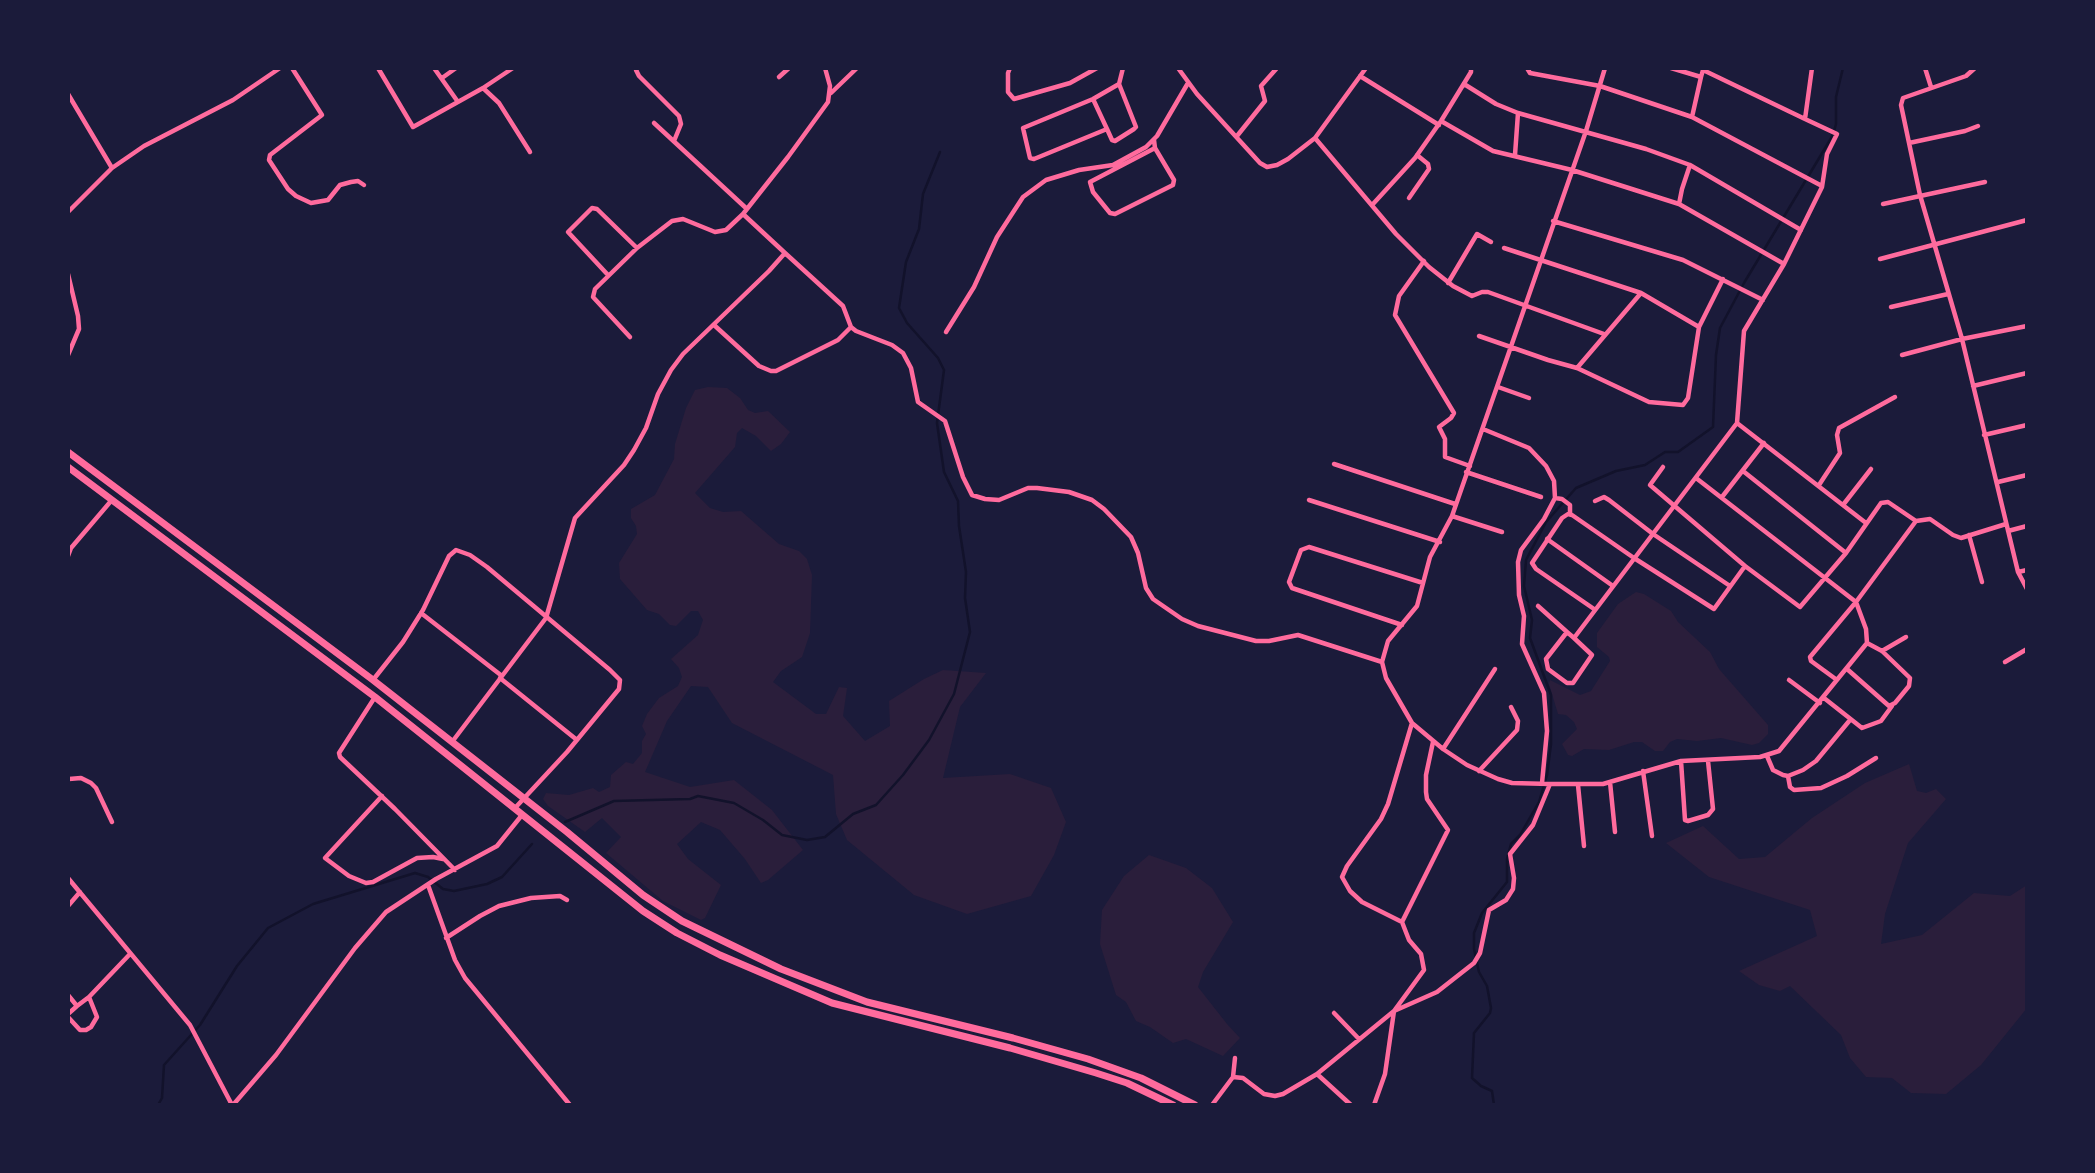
<!DOCTYPE html>
<html>
<head>
<meta charset="utf-8">
<style>
  body { margin:0 }
  #map { position:relative; width:2095px; height:1173px; overflow:hidden; background:#1b1b3a; font-family:"Alegreya Sans",sans-serif }
  canvas { display:block }
  .frame { position:absolute; inset:0; border:70px solid #1b1b3a; pointer-events:none }
</style>
</head>
<body>
<div id="map">
<canvas width="2095" height="1173"></canvas>
<div class="frame"></div>
</div>
<script>
const context = document.querySelector('canvas').getContext('2d');
context.lineJoin = 'round';
function fillPath(path, color) {
  context.fillStyle = color;
  context.fill(path, 'evenodd');
}
function shape(rows) {
  const path = new Path2D();
  for (const r of rows) {
    path.moveTo(r[0], r[1]);
    for (let i = 2; i < r.length; i += 2) path.lineTo(r[i], r[i + 1]);
  }
  return path;
}
function stroke(path, color, width, dash) {
  context.strokeStyle = color;
  context.lineWidth = width;
  context.lineCap = dash ? 'butt' : 'round';
  context.setLineDash(dash || []);
  context.stroke(path);
}
fillPath(shape([
  [708,387,727,388,740,398,748,410,755,413,768,411,790,432,781,444,771,451,756,436,742,428,737,433,735,447,695,493,710,508,723,512,741,511,779,544,799,551,807,559,812,575,810,633,802,657,781,671,773,682,816,714,826,714,839,687,847,688,843,716,865,741,890,726,889,701,924,679,943,670,986,673,960,707,943,778,1010,774,1051,788,1066,822,1054,855,1031,896,967,914,914,895,847,840,836,814,833,775,732,723,708,687,691,686,667,721,645,772,690,787,734,780,772,810,803,850,768,880,761,883,745,859,720,830,701,822,677,844,688,859,721,885,705,918,701,920,663,901,606,853,621,837,602,818,585,832,548,806,543,799,546,793,569,795,593,788,599,792,610,787,611,775,626,762,633,764,642,753,642,741,646,734,642,726,647,714,659,698,678,686,682,677,679,668,671,659,698,635,703,620,698,611,691,611,676,626,670,625,659,614,647,610,620,579,619,563,637,534,636,526,631,518,631,509,655,495,674,459,675,444,686,408,695,390],
  [1636,592,1644,594,1671,611,1678,622,1710,652,1719,669,1768,725,1768,734,1759,743,1752,745,1721,738,1697,741,1677,739,1670,742,1663,751,1655,751,1642,742,1634,742,1609,750,1584,749,1572,756,1568,755,1562,744,1577,729,1574,722,1566,715,1558,714,1549,684,1550,680,1580,695,1591,691,1610,661,1609,657,1597,647,1597,633,1618,604],
  [1909,764,1917,791,1926,793,1936,789,1946,799,1908,843,1885,914,1881,944,1922,935,1974,893,2010,896,2027,885,2027,1008,1981,1065,1946,1094,1911,1093,1892,1078,1866,1077,1850,1058,1841,1035,1790,986,1780,991,1759,985,1739,971,1817,936,1810,910,1709,877,1666,843,1703,826,1739,859,1765,857,1812,818,1865,783],
  [1149,855,1186,868,1212,888,1233,922,1203,972,1198,987,1227,1024,1240,1038,1223,1056,1186,1039,1173,1043,1150,1027,1136,1021,1126,1002,1116,995,1100,944,1102,910,1124,876]
]), '#2a1e3b');
stroke(shape([
  [565,822,614,801,690,799,698,796,734,803,763,820,782,835,807,840,825,837,853,814,876,805,903,775,929,740,954,694,970,632,965,598,966,572,959,526,958,501,944,472,937,423,944,370,938,358,907,323,899,308,906,262,919,229,923,194,940,152],
  [158,1105,162,1098,164,1065,200,1025,237,966,268,928,313,904,415,873,428,877,443,889,454,891,487,884,502,877,532,844],
  [1494,1105,1492,1091,1481,1086,1472,1078,1474,1033,1490,1013,1491,1008,1487,986,1479,972,1474,949,1474,933,1482,913,1507,882,1507,859,1511,844,1520,835,1539,802,1547,775,1551,744,1551,695,1530,638,1532,620,1524,586,1526,560,1546,522,1576,488,1616,471,1645,465,1665,452,1678,452,1713,427,1716,355,1720,328,1744,283,1833,135,1836,124,1836,97,1843,68]
]), '#12122b', 2.5);
stroke(shape([
  [292,68,322,115,270,155,269,160,288,189,296,196,311,203,328,200,340,185,351,182,358,181,364,185],
  [378,68,413,127,483,88,499,103,530,152],
  [434,68,458,102],
  [638,68,636,70,639,76,679,116,681,124,674,141],
  [1010,68,1008,73,1008,92,1014,99,1070,83,1097,68],
  [1178,68,1197,94,1260,163,1267,167,1277,165,1288,159,1315,138,1366,68],
  [1527,68,1530,73,1600,86,1692,117,1822,186],
  [1671,68,1701,77,1703,70,1805,119],
  [1812,68,1805,119,1837,134,1827,154,1822,187,1784,264,1744,331,1737,423,1866,523],
  [1925,68,1931,87],
  [1975,68,1966,76,1903,98,1901,105,1920,195,1962,339,2018,572,2027,589],
  [1360,76,1439,125],
  [779,77,789,68],
  [442,78,456,68],
  [1119,84,1093,99,1023,128,1030,158,1034,159,1107,129,1112,140,1115,141,1134,129,1136,127,1119,84,1123,68],
  [1464,84,1496,104,1518,113,1646,149,1690,165,1801,230],
  [483,88,513,68],
  [831,93,857,68],
  [68,94,112,168],
  [1093,99,1107,129],
  [1692,117,1701,77],
  [1441,121,1493,151,1572,170,1679,204,1784,264],
  [654,123,747,209],
  [1237,136,1265,101,1261,86,1277,68],
  [1315,138,1396,234,1429,267,1453,286,1472,296,1482,292,1488,292,1604,334],
  [1154,140,1155,148,1174,180,1173,185,1115,214,1110,213,1093,192,1090,182,1155,148],
  [1909,143,1965,131,1978,126],
  [1515,155,1518,113],
  [1409,198,1429,169,1428,164,1417,155],
  [1373,204,1415,158,1441,121,1471,72,1471,68],
  [1679,204,1682,189,1690,165],
  [1883,204,1985,182],
  [68,212,112,168,144,146,233,100,280,68],
  [1553,221,1683,260,1763,300],
  [1504,248,1641,293,1699,327],
  [785,253,843,306,851,327,856,331,892,345,903,353,911,368,918,402,945,421,963,477,972,495,985,499,999,500,1028,488,1037,488,1069,492,1092,500,1104,509,1131,537,1138,553,1146,588,1153,599,1182,619,1198,626,1256,641,1269,641,1298,635,1382,662],
  [1880,259,2027,220],
  [1424,261,1399,296,1395,315,1454,413,1451,418,1439,427,1445,439,1445,457,1470,466],
  [68,274,78,316,79,329,68,355],
  [608,275,568,232,592,208,597,209,637,248],
  [1448,283,1477,234,1491,242],
  [1891,307,1948,294],
  [714,325,759,366,771,371,776,371,838,340,851,327],
  [946,332,974,287,997,237,1023,197,1046,180,1079,170,1113,165,1146,147,1157,136,1188,83],
  [1479,336,1548,360,1577,368,1649,402,1683,405,1688,398,1699,327,1723,279],
  [630,337,593,297,595,289,637,248,672,221,683,219,715,232,726,230,743,214,788,157,828,102,830,86,825,68],
  [1902,355,1962,339,2027,326],
  [1577,368,1641,293],
  [1973,386,2027,373],
  [1498,387,1529,398],
  [1483,429,1529,448,1546,466,1554,481,1555,498,1544,519,1521,550,1518,562,1519,595,1524,616,1522,644,1544,693,1547,731,1542,783],
  [1984,435,2027,425],
  [1334,464,1455,504],
  [1663,467,1650,485,1745,566],
  [1743,471,1846,553],
  [1466,472,1541,497],
  [1696,478,1856,602,1810,657,1811,661,1837,680],
  [1998,482,2027,475],
  [1819,485,1840,453,1837,435,1839,428,1895,397],
  [1722,497,1764,443],
  [1555,498,1562,499,1570,505,1570,514],
  [1309,500,1440,542],
  [1595,501,1604,497,1609,500,1653,534,1730,586],
  [1843,505,1871,469],
  [1452,516,1502,532],
  [2008,531,2027,526],
  [1969,535,1982,582],
  [1547,539,1613,586],
  [68,556,71,548,111,501],
  [2018,572,2027,570],
  [1538,606,1567,632],
  [1594,609,1536,569,1532,563,1562,518,1568,514,1572,515,1634,558,1714,609,1745,566,1800,607,1846,553,1881,503,1888,502,1916,521],
  [421,613,502,676],
  [1402,625,1292,588,1289,582,1301,550,1309,547,1423,583],
  [1574,638,1567,632,1546,659,1548,669,1567,683,1573,683,1592,655,1574,638,1737,423],
  [1882,651,1906,637],
  [2005,662,2027,649],
  [1847,669,1889,706,1895,703,1909,686,1910,678,1882,651,1867,643],
  [500,678,577,740],
  [373,680,403,642,423,610,449,556,456,550,470,555,487,567,610,670,620,680,619,689,567,752,515,808],
  [1789,680,1820,703],
  [375,697,339,753,340,757,395,809,455,870],
  [1824,698,1862,728,1881,721,1892,706],
  [452,742,546,618,575,518,624,465,634,450,646,428,658,394,671,370,683,354,769,271,785,253,743,214],
  [1443,749,1495,669],
  [1767,756,1773,770,1783,775,1788,776,1803,770,1816,761,1850,720],
  [1681,761,1685,820,1688,821,1708,815,1713,809,1708,761],
  [1479,771,1517,730,1518,721,1511,707],
  [1643,771,1652,836],
  [1788,776,1790,787,1794,790,1821,788,1847,776,1876,758],
  [69,779,81,778,91,783,96,788,112,822],
  [1610,782,1615,832],
  [1550,784,1512,783,1498,779,1467,765,1443,749,1412,723,1386,678,1382,662,1388,641,1417,606,1430,557,1452,516,1586,131,1605,68],
  [1578,785,1584,846],
  [382,796,325,858,349,876,366,883,373,882,417,858,433,857,443,859],
  [68,878,190,1025,232,1105],
  [428,885,455,960,465,978,570,1105],
  [68,906,80,892],
  [1402,922,1362,902,1350,891,1342,877,1347,866,1381,819,1388,804,1412,723],
  [446,938,480,916,499,906,531,898,560,896,567,900],
  [68,995,77,1006,68,1014],
  [77,1006,89,997],
  [1334,1013,1359,1039],
  [68,1017,80,1030,86,1030,91,1027,97,1017,89,997,130,954],
  [1233,1077,1243,1078,1264,1094,1275,1096,1283,1094,1317,1074],
  [233,1105,276,1055,355,948,386,912,436,879,497,846,522,815],
  [1212,1105,1233,1077,1235,1058],
  [1351,1105,1317,1074,1394,1011,1424,970,1421,954,1409,940,1402,922,1448,830,1427,799,1426,792,1426,775,1433,742],
  [1374,1105,1385,1074,1394,1011,1437,992,1474,963,1480,953,1489,910,1506,900,1513,889,1514,878,1510,854,1533,825,1550,784,1603,784,1681,761,1760,757,1779,751,1867,643,1866,629,1856,602,1916,521,1930,519,1953,535,1961,538,2006,524]
]), '#ff6b9d', 4.5);
stroke(shape([
  [68,452,373,680,567,832,643,895,682,921,781,969,867,1002,1013,1038,1088,1059,1141,1078,1195,1105],
  [68,467,375,697,643,911,677,933,720,955,832,1003,1010,1048,1096,1073,1127,1083,1173,1105]
]), '#ff6b9d', 7);
</script>
</body>
</html>
